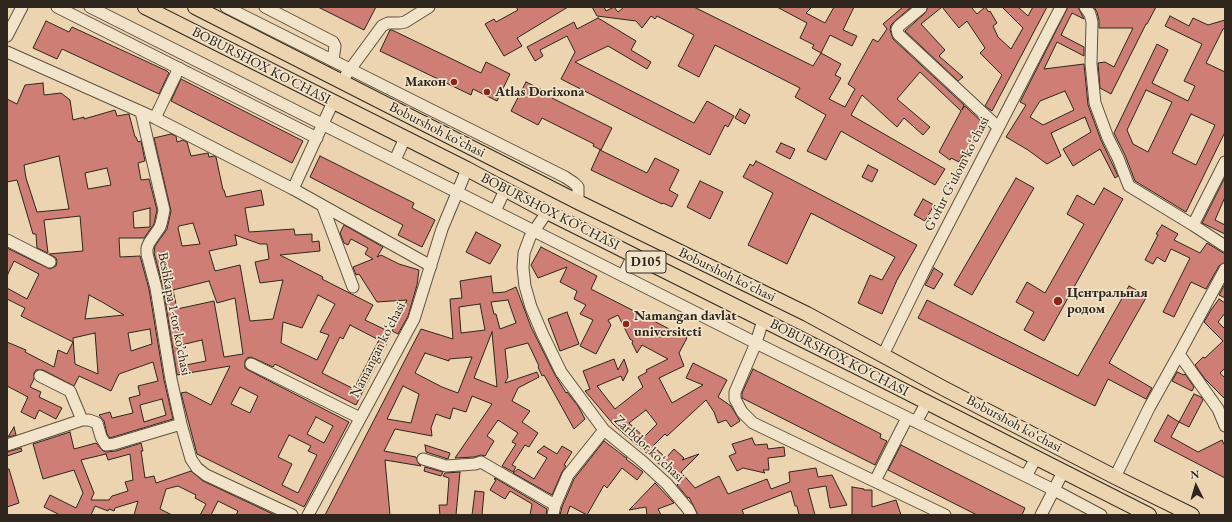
<!DOCTYPE html>
<html>
<head>
<meta charset="utf-8">
<style>
  body { margin:0 }
  #map { position:relative; width:1232px; height:522px; overflow:hidden; background:#ebd4af; font-family:"EB Garamond",serif }
  canvas { display:block }
  .frame { position:absolute; inset:0; border:8px solid #2e261c; pointer-events:none }
  .north { position:absolute; left:1176px; top:466px; width:40px; height:40px; -webkit-text-stroke:3px #f2e3cb; paint-order:stroke; rotate:355deg; font-size:11px; font-weight:700; line-height:16px; text-align:center; color:#2e261c }
  .north::after { content:''; display:block; margin:auto; width:14px; height:18px; background:#2e261c; clip-path:polygon(50% 0,100% 100%,50% 72%,0 100%) }
</style>
</head>
<body>
<div id="map">
<canvas width="1232" height="522"></canvas>
<div class="frame"></div>
<div class="north">N</div>
</div>
<script>
const context = document.querySelector('canvas').getContext('2d');
context.lineJoin = 'round';
function fillPath(path, color) {
  context.fillStyle = color;
  context.fill(path, 'evenodd');
}
function shape(rows) {
  const path = new Path2D();
  for (const r of rows) {
    path.moveTo(r[0], r[1]);
    for (let i = 2; i < r.length; i += 2) path.lineTo(r[i], r[i + 1]);
  }
  return path;
}
function stroke(path, color, width, dash) {
  context.strokeStyle = color;
  context.lineWidth = width;
  context.lineCap = dash ? 'butt' : 'round';
  context.setLineDash(dash || []);
  context.stroke(path);
}
function write(font, color, halo, rows, align = 'center') {
  context.font = font + ' "EB Garamond",serif';
  context.lineWidth = 3.5;
  context.setLineDash([]);
  context.textBaseline = 'middle';
  context.strokeStyle = halo;
  context.fillStyle = color;
  for (const [text, x, y, turn = 0] of rows) {
    context.save();
    context.translate(x, y);
    context.rotate((+turn || 0) * Math.PI / 180);
    context.textAlign = isNaN(turn) ? turn : align;
    if (halo) context.strokeText(text, 0, 0);
    context.fillText(text, 0, 0);
    context.restore();
  }
}
const building = shape([
  [318,7,376,7,364,30,318,7],
  [516,7,568,7,517,38,522,46,504,56,485,24,494,19,496,22,518,10,516,7],
  [592,7,604,7,606,11,614,7,618,12,624,7,694,7,813,66,821,53,841,64,835,75,841,78,829,99,845,107,855,89,848,84,873,39,878,42,887,29,883,24,903,7,911,7,895,21,891,25,890,30,893,39,964,105,962,110,964,106,966,107,984,124,966,157,963,155,959,162,951,158,950,160,939,152,961,111,920,72,897,99,930,127,923,135,904,118,897,127,862,95,851,115,945,169,935,185,841,131,826,160,807,151,826,115,795,97,800,88,715,45,699,77,678,66,694,35,657,16,655,19,651,16,642,28,636,21,597,16,592,7],
  [777,7,812,7,806,13,825,23,834,7,854,7,843,30,857,36,852,46,830,35,821,53,812,48,814,45,800,38,807,23,777,7],
  [928,7,971,7,977,14,985,7,989,12,990,11,997,23,993,26,998,37,1011,49,1023,28,1002,7,1018,7,1028,16,1033,7,1047,7,992,111,985,106,1002,75,980,53,985,48,967,21,959,28,942,7,921,24,945,50,939,56,963,77,958,81,905,31,925,13,928,7],
  [1068,7,1078,7,1084,19,1072,13,1061,35,1084,47,1084,56,1057,42,1044,69,1084,64,1088,105,1101,140,1118,176,1115,178,1100,149,1073,166,1063,149,1091,132,1085,117,1051,133,1061,156,1047,164,1028,150,1006,137,1026,105,1020,102,1068,7],
  [1065,91,1074,110,1043,125,1030,117,1040,101,1065,91],
  [1094,7,1156,7,1147,24,1146,24,1111,94,1100,88,1098,63,1105,62,1114,67,1133,28,1099,28,1099,20,1097,12,1094,7],
  [1170,16,1189,26,1193,18,1208,25,1225,20,1225,28,1223,29,1206,63,1225,72,1225,132,1186,212,1135,181,1125,155,1114,133,1157,44,1168,50,1152,83,1188,101,1195,86,1184,81,1202,44,1165,26,1170,16],
  [1146,90,1172,102,1148,152,1133,144,1127,130,1146,90],
  [1191,114,1215,125,1196,165,1172,153,1191,114],
  [598,18,636,41,631,50,651,62,647,69,608,46,575,62,694,123,707,101,734,116,728,127,725,125,710,155,561,79,575,52,567,36,540,50,543,56,535,61,527,47,574,22,577,29,598,18],
  [46,21,69,32,72,27,167,71,169,73,159,94,62,49,57,59,33,48,46,21],
  [390,30,392,30,481,73,486,62,510,74,497,101,473,89,471,95,380,51,390,30],
  [181,79,303,141,292,163,171,101,181,79],
  [526,82,553,95,552,98,612,128,601,150,593,146,594,144,542,118,538,125,511,111,526,82],
  [43,83,44,95,61,93,70,100,73,120,84,117,84,119,115,110,117,116,129,114,135,137,136,137,138,142,141,141,145,161,138,163,141,180,149,179,157,210,154,224,144,238,119,238,120,257,140,256,149,289,164,380,173,419,113,437,110,438,107,434,104,421,99,415,110,412,112,418,133,413,129,398,140,395,138,386,158,381,153,362,119,374,111,391,79,376,74,386,43,370,36,370,34,373,34,379,30,387,41,392,39,397,62,408,56,419,39,410,35,419,21,412,28,397,7,386,7,342,26,350,25,352,54,367,58,350,67,354,73,342,21,316,25,308,7,299,7,288,27,299,39,274,14,261,7,276,7,248,50,269,56,266,57,261,56,258,49,254,83,251,80,216,44,220,48,253,37,248,36,234,33,234,17,180,7,182,7,99,17,104,25,85,43,83],
  [59,156,69,209,37,212,26,178,24,165,59,156],
  [107,168,111,185,88,189,85,173,107,168],
  [150,208,150,227,134,228,133,212,150,208],
  [89,295,102,302,124,315,85,319,89,295],
  [150,329,152,344,131,351,128,333,150,329],
  [95,333,96,346,98,374,75,364,73,338,95,333],
  [162,399,166,415,144,422,140,405,162,399],
  [740,109,750,115,745,124,735,118,740,109],
  [171,134,176,136,177,142,183,140,187,142,191,156,208,153,209,157,214,156,216,157,223,190,224,190,226,197,261,190,264,205,245,208,249,232,294,229,295,235,312,234,312,242,319,241,320,251,280,255,323,277,322,279,373,305,365,320,392,333,356,405,275,364,273,367,251,357,247,358,245,361,245,368,248,370,349,422,304,507,197,454,181,393,186,392,211,405,230,366,177,375,163,287,154,253,155,246,167,229,171,211,154,138,171,134],
  [193,223,200,244,182,246,178,228,179,226,193,223],
  [235,235,260,244,267,244,269,259,255,262,260,283,283,280,273,319,250,321,240,265,215,271,209,251,237,245,235,235],
  [209,281,217,303,235,298,243,354,224,357,214,301,177,309,173,290,209,281],
  [318,295,335,304,320,332,329,335,317,360,281,343,283,322,302,328,318,295],
  [350,325,379,340,354,389,322,373,340,337,343,339,350,325],
  [202,340,206,361,181,366,177,346,202,340],
  [240,387,258,396,250,413,231,404,240,387],
  [316,417,333,426,324,443,307,434,316,417],
  [289,435,311,446,308,451,317,455,298,493,282,485,292,464,278,457,289,435],
  [781,143,795,149,790,159,776,152,781,143],
  [600,150,647,173,655,158,679,170,669,190,678,195,672,207,663,203,662,204,591,170,600,150],
  [320,156,414,203,412,208,435,220,422,247,398,235,403,225,310,177,320,156],
  [756,161,917,245,897,280,882,314,858,303,870,275,882,280,895,257,811,213,787,264,748,245,773,193,743,177,750,164,753,166,756,161],
  [868,165,878,170,872,182,862,177,868,165],
  [1225,177,1225,197,1215,220,1225,225,1225,234,1202,223,1225,177],
  [1016,178,1034,188,972,295,954,285,1016,178],
  [700,181,723,192,710,219,687,207,700,181],
  [1104,188,1123,199,1044,341,1024,330,1034,312,1016,302,1027,282,1045,293,1084,224,1067,214,1077,195,1094,205,1104,188],
  [923,199,934,205,925,221,914,215,923,199],
  [344,225,383,247,377,257,381,255,399,264,419,270,417,285,408,316,398,334,392,331,407,300,377,302,359,274,356,275,353,267,373,259,365,254,368,248,351,239,348,245,344,243,340,233,344,225],
  [1162,225,1178,234,1174,240,1200,253,1207,243,1225,254,1225,262,1219,266,1206,289,1191,282,1174,317,1163,312,1190,258,1171,249,1165,262,1157,257,1153,264,1145,260,1158,235,1156,234,1162,225],
  [476,232,501,245,490,264,466,252,476,232],
  [541,247,597,276,591,289,687,338,679,353,684,366,659,378,672,403,703,385,686,378,693,363,727,380,718,397,731,406,740,421,731,427,726,420,718,423,714,412,706,400,667,436,665,434,653,446,666,458,674,449,684,458,682,460,699,454,681,472,695,488,719,476,728,494,767,479,771,489,790,482,789,472,816,468,818,477,832,475,847,505,830,508,826,486,808,489,815,515,799,515,797,506,795,506,791,491,742,510,744,515,698,515,689,497,688,498,677,485,679,483,666,471,667,471,614,425,585,391,590,389,583,371,614,359,618,370,624,359,628,371,623,381,621,376,597,386,615,409,643,387,638,377,647,372,646,370,668,359,642,345,637,353,632,343,633,341,630,339,618,315,608,320,611,325,596,354,580,346,593,320,580,314,586,305,574,299,577,291,560,282,567,267,538,278,531,265,541,247],
  [646,410,657,424,644,437,629,423,646,410],
  [934,268,943,274,934,289,925,285,934,268],
  [491,276,493,293,505,292,516,287,531,327,555,375,566,393,567,392,578,406,585,419,574,429,544,375,542,376,538,367,539,366,528,343,505,349,508,377,505,383,537,372,539,377,518,388,512,401,530,411,522,422,538,433,529,447,525,445,512,465,516,467,513,472,502,466,516,444,512,442,518,433,498,420,487,436,494,441,485,456,481,455,474,457,455,458,492,404,472,396,466,412,453,408,450,419,436,414,431,428,432,436,395,429,384,451,416,457,418,463,421,466,385,460,390,515,325,515,421,329,453,339,450,299,462,298,460,281,491,276],
  [508,300,516,323,500,329,496,314,494,314,491,302,508,300],
  [480,304,485,330,461,333,459,307,480,304],
  [492,332,497,387,474,378,492,332],
  [425,353,449,361,449,359,472,357,458,393,442,387,415,373,425,353],
  [403,386,419,394,411,423,387,419,403,386],
  [1225,284,1225,298,1219,295,1225,284],
  [1129,286,1147,296,1109,363,1152,388,1146,399,1108,379,1095,406,918,318,927,300,1078,376,1129,286],
  [1219,299,1225,303,1225,313,1218,322,1225,329,1225,368,1220,373,1225,378,1225,399,1205,379,1195,365,1203,357,1205,358,1223,341,1204,322,1211,310,1219,299],
  [567,312,579,344,560,351,548,319,567,312],
  [753,369,881,434,880,438,887,441,875,465,742,398,742,393,753,369],
  [1177,372,1184,375,1185,374,1194,387,1192,391,1172,381,1177,372],
  [1194,394,1201,397,1203,400,1189,427,1179,422,1194,394],
  [1168,415,1179,422,1171,437,1198,452,1222,440,1225,446,1225,478,1154,441,1168,415],
  [14,427,16,435,8,437,14,427],
  [70,432,74,449,96,443,103,451,107,452,116,451,141,443,143,451,141,451,145,478,154,476,156,483,191,471,203,481,275,515,236,515,238,511,218,501,211,515,200,515,206,504,195,498,196,495,178,486,166,489,160,509,172,515,134,515,138,501,115,508,114,511,109,509,108,511,95,506,91,515,60,515,44,507,50,495,76,508,83,493,74,470,43,479,33,444,70,432],
  [106,454,108,460,130,454,133,480,125,482,128,491,112,496,109,500,91,500,94,493,81,460,106,454],
  [752,438,755,445,767,444,768,449,784,447,785,456,768,458,769,470,763,470,765,473,743,468,737,471,729,456,736,453,732,444,752,438],
  [604,441,625,457,627,458,626,459,643,472,637,480,622,468,607,488,604,485,587,515,570,506,567,515,560,515,562,507,574,479,604,441],
  [425,445,450,453,448,459,426,452,425,445],
  [901,445,1025,508,1022,515,977,515,888,470,901,445],
  [544,446,557,454,562,446,572,452,564,465,566,466,562,472,552,495,513,473,518,469,534,479,547,458,537,452,544,446],
  [21,448,22,451,7,456,7,452,21,448],
  [425,467,443,472,441,476,424,471,425,467],
  [7,469,9,469,19,503,7,507,7,469],
  [460,472,456,515,440,515,439,505,447,505,449,478,443,476,445,473,460,472],
  [495,478,547,509,546,515,530,515,532,504,510,491,505,499,490,490,496,480,494,479,495,478],
  [655,483,674,503,658,509,661,515,647,515,646,507,629,510,655,483],
  [852,487,864,489,864,490,872,490,872,507,896,500,901,515,852,515,852,487],
  [475,491,484,492,482,515,472,515,475,491]
]);
fillPath(building, '#ce7e75');
stroke(building, '#2e261c', 1);
const minor = shape([
  [57,7,317,138],
  [90,7,756,343,1054,490,1101,515],
  [226,7,565,177,574,183,578,187,578,202],
  [265,7,333,42,335,46,333,61],
  [1085,7,1090,14,1092,22,1091,64,1095,103,1108,138,1118,158,1129,186,1193,225],
  [921,8,899,26,897,29,898,34,998,127],
  [7,36,22,7],
  [7,52,155,118,293,189,431,266],
  [346,75,382,26,388,23,400,23,405,22,429,7],
  [141,112,164,210,162,220,160,227,149,243,147,248,147,254,156,288,171,379,181,424,191,459,197,468,206,475,292,515],
  [155,118,179,68],
  [395,160,405,138],
  [1225,162,1193,225,1225,246],
  [293,189,333,102],
  [323,207,353,287],
  [495,211,505,190],
  [547,212,530,237,524,253,523,268,525,286,531,307,542,333,561,372,604,430,643,462,667,484,688,509,691,515],
  [7,240,50,262],
  [1225,269,1179,354,1218,409,1225,426],
  [623,276,633,255],
  [763,320,756,343,735,392,735,399,742,412,753,423,945,515],
  [883,355,924,271,1061,7],
  [251,364,360,418],
  [40,376,70,391,82,420],
  [916,422,927,402],
  [7,445,82,420,89,420,97,423,101,437,106,445,114,444,181,424],
  [423,459,446,466,475,464,481,462,555,505],
  [1026,476,1036,458],
  [1115,477,1149,408,1179,354],
  [875,481,907,418],
  [308,515,414,319,442,229,467,169],
  [553,515,555,505,568,475,604,430],
  [1041,515,1063,472]
]);
const major = shape([
  [145,7,467,169,547,212,873,375,1149,515],
  [195,7,578,202,807,314,943,388,1115,477,1192,515]
]);
stroke(minor, '#5d5241', 13);
stroke(major, '#2e261c', 16);
stroke(minor, '#f2e3cb', 11);
stroke(major, '#ebd4af', 14);
for (const [x, y, r, color] of [
  [454,82,4,"#8f2418"],
  [487,92,4,"#8f2418"],
  [1058,301,5,"#8f2418"],
  [626,324,4,"#8f2418"]
]) {
  const dot = new Path2D();
  dot.arc(x, y, r, 0, 2 * Math.PI);
  context.fillStyle = color;
  context.fill(dot);
  stroke(dot, '#f2e3cb', 1.5);
}
for (const [x, y, w] of [
  [646,262,40]
]) {
  const box = new Path2D();
  box.roundRect(x - w / 2, y - 11, w, 22, 3);
  context.fillStyle = '#f2e3cb';
  context.fill(box);
  stroke(box, '#2e261c', 1);
}
write('bold 13px', '#2e261c', null, [
  ["D105",646,262]
]);
write('14px', '#2e261c', '#f2e3cb', [
  ["BOBURSHOX KO'CHASI",261,66,27],
  ["Boburshoh koʻchasi",437,130,27],
  ["Gʻofur Gʻulom koʻchasi",957,174,-63],
  ["BOBURSHOX KO'CHASI",550,212,27],
  ["Boburshoh koʻchasi",727,275,26],
  ["Beshkapa 1-tor koʼchasi",174,314,79],
  ["Namangan koʻchasi",378,350,-63],
  ["BOBURSHOX KO'CHASI",839,358,27],
  ["Boburshoh koʻchasi",1014,424,28],
  ["Zarbdor koʻchasi",649,449,43]
]);
write('bold 14px', '#2e261c', '#f2e3cb', [
  ["Макон",446,82,"right"],
  ["Atlas Dorixona",495,92],
  ["Центральная",1067,293],
  ["родом",1067,309],
  ["Namangan davlat",634,316],
  ["universiteti",634,332]
], 'left');
</script>
</body>
</html>
